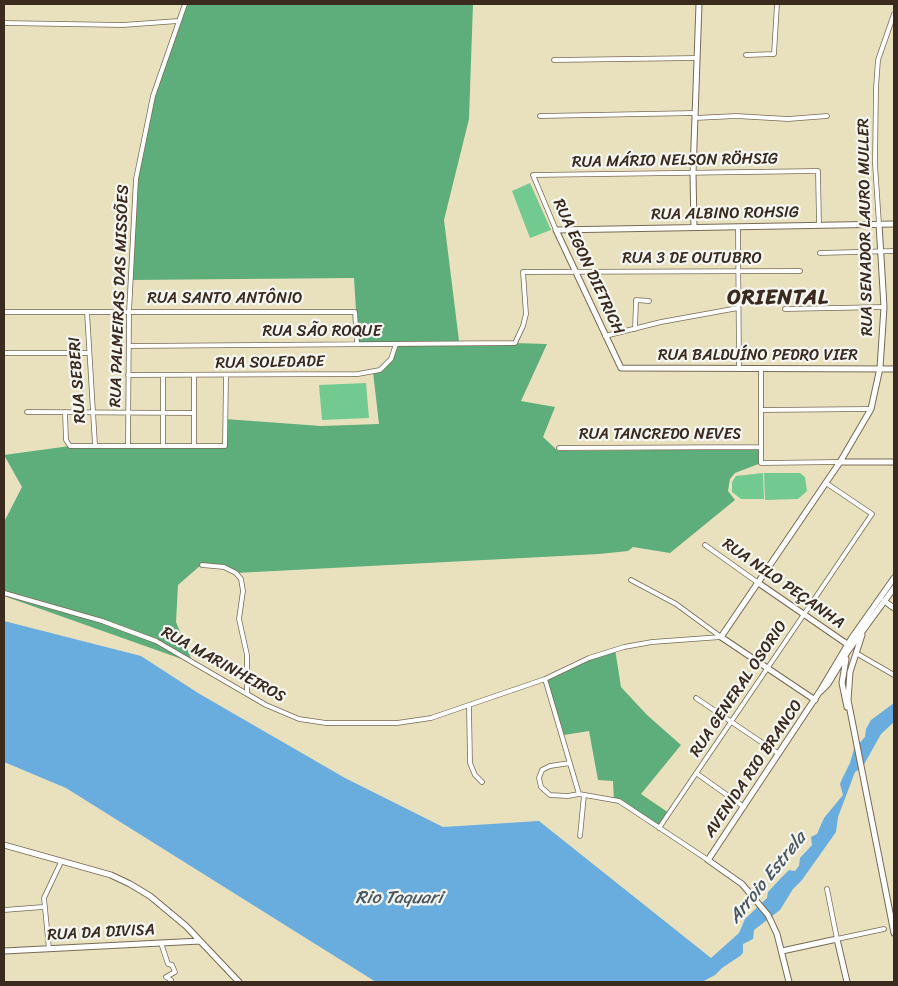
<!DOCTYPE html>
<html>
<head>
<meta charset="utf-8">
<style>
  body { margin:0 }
  #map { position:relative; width:898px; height:986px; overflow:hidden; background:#e9e1be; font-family:Sriracha,sans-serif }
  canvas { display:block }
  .frame { position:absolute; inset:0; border:5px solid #3b2a1e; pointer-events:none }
</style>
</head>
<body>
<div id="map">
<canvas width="898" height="986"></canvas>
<div class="frame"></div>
</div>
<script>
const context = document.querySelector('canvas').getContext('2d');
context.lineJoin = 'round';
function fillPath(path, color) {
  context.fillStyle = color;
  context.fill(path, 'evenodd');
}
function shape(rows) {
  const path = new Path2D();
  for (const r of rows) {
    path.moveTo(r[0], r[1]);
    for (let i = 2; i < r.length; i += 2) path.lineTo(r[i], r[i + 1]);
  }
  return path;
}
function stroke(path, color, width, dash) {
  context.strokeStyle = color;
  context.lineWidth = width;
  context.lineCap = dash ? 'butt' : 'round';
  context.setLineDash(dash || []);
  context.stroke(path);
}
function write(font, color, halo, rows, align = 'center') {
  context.font = font + ' Sriracha,sans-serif';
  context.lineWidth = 4.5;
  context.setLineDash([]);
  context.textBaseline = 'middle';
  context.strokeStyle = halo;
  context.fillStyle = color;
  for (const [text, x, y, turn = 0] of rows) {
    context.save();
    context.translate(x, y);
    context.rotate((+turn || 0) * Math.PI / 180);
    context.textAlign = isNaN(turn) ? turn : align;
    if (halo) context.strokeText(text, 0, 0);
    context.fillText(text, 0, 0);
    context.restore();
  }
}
fillPath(shape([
  [530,183,551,230,530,238,512,191],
  [366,383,369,418,322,420,319,385],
  [763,473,764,499,741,499,732,492,732,482,736,476],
  [764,473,800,473,805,477,807,491,798,499,765,500]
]), '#72ca90');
fillPath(shape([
  [185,4,473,4,469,119,444,220,459,341,358,343,354,278,130,280,136,179,153,96],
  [514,343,547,344,521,401,555,407,543,437,558,451,760,449,761,463,735,473,730,479,728,491,735,500,670,553,633,547,628,551,599,554,236,573,224,567,201,565,178,585,176,622,193,663,4,596,4,522,22,487,4,455,70,446,225,447,225,419,321,426,379,424,373,372,379,371,390,360,395,345],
  [615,649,621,687,647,715,681,745,641,794,669,813,659,828,614,801,613,781,598,780,589,731,564,735,545,679,589,658]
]), '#5dae7a');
fillPath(shape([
  [4,621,141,656,198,693,345,778,443,827,539,821,711,958,739,933,745,919,767,898,768,892,781,878,789,870,795,871,799,866,800,858,812,845,811,837,817,834,824,818,843,795,840,784,842,779,850,763,854,749,865,737,866,729,871,720,894,703,894,722,881,734,862,768,855,772,838,817,836,832,802,880,793,889,780,910,754,930,753,939,743,944,743,953,740,956,722,968,715,975,702,982,376,982,66,788,4,762]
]), '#69adde');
const street = shape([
  [4,23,123,25,178,21],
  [746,55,774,54,777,4],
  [554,60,697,58],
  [540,116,695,113],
  [695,118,736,116,788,119,827,116],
  [879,224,875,164,876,88,878,60,894,14],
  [738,227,739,369],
  [556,230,533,175,818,171,819,225],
  [820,253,894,251],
  [785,309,884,307],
  [4,312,355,312,357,344],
  [87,312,95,445],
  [635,329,636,300,649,301],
  [605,336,661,322,738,308],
  [129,346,515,343,523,326,526,314,523,272,800,271],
  [4,353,89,353],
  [761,369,761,463,840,462],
  [128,375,358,374,380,370,391,359,396,344],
  [194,376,194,446],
  [761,410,871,409],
  [27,412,194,413],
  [65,412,66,440,70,446,225,446,226,375],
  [128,445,129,312,136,179,153,96,185,4],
  [163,446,163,376],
  [559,448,761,447],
  [705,545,757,582],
  [202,565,224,567,236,573,241,579,243,591,239,619,247,655,247,694],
  [631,580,676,604,721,637],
  [4,593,102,621,156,641,266,705,299,719,326,723,397,723,431,718,545,679,589,658,624,647,652,642,721,637],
  [856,653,894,675],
  [545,679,579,794],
  [696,698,779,754],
  [469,706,470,763,475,775,482,782],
  [570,763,550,766,542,770,539,778,541,787,550,795,568,796,579,794,619,801,708,860],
  [696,773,744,807],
  [659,828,872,514,826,483],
  [580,836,584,795],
  [827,889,837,939,884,929],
  [4,910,43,907],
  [161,943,168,964,172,965,175,972,166,977,171,980],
  [49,949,44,898,61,862]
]);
const secondary = shape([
  [894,224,556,230,621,368,894,369],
  [694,227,693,173,699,4],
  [840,462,894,462],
  [757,582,847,644],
  [884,601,894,608],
  [862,635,850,672,848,700,894,933],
  [846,659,842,683,847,707],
  [821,691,828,684,848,651,894,588],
  [815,700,721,637,840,462,871,409,880,368,884,307,879,224],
  [4,845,111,875,130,884,150,896,186,926,239,982],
  [4,951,200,941],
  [782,951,837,939,847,982],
  [789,982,777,934,768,915,742,884,708,860,820,691,851,639,894,578]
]);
stroke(street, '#786a56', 5.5);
stroke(secondary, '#786a56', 7);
stroke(street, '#fff', 4);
stroke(secondary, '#fff', 5);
write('16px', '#3b2a1e', '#f6f6f2', [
  ["RUA MÁRIO NELSON RÖHSIG",675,161,-1],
  ["RUA ALBINO ROHSIG",725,214,-1],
  ["RUA SENADOR LAURO MULLER",866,227,-91],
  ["RUA 3 DE OUTUBRO",692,259],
  ["RUA EGON DIETRICH",588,267,65],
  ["RUA PALMEIRAS DAS MISSÕES",120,296,-88],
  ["RUA SANTO ANTÔNIO",225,299],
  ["RUA SÃO ROQUE",322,332],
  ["RUA BALDUÍNO PEDRO VIER",758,356],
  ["RUA SOLEDADE",270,363,-1],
  ["RUA SEBERI",78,380,-94],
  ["RUA TANCREDO NEVES",660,435],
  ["RUA NILO PEÇANHA",783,584,35],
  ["RUA MARINHEIROS",223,665,29],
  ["RUA GENERAL OSORIO",739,689,-56],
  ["AVENIDA RIO BRANCO",754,769,-56],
  ["RUA DA DIVISA",101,933,-3]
]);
write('italic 18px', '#4b5861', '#f6f6f2', [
  ["Arroio Estrela",768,878,-51],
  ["Rio Taquari",399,898]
]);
context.letterSpacing = '1px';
write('bold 21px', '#3b2a1e', '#f6f6f2', [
  ["ORIENTAL",778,299]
]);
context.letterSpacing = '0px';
</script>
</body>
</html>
